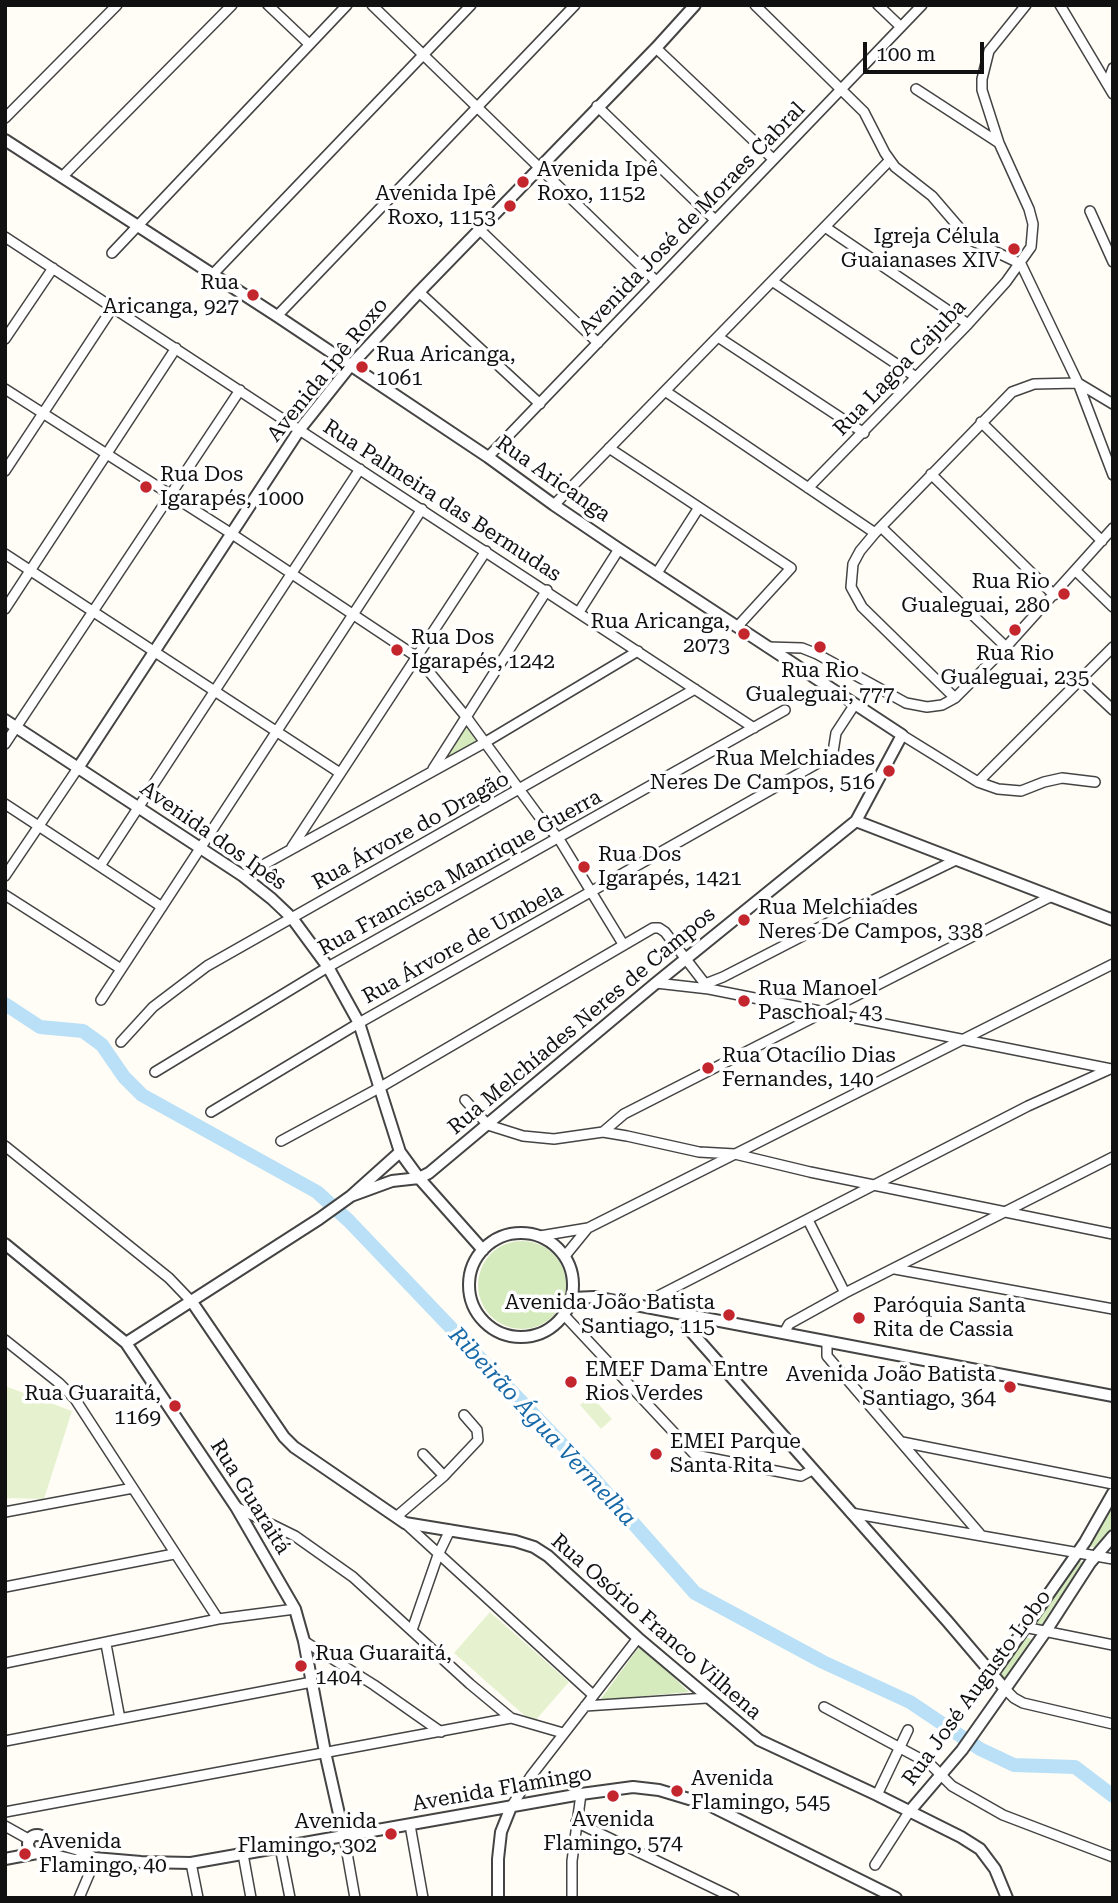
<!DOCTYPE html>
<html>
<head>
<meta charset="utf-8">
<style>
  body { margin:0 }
  #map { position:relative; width:1118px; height:1903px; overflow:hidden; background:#fffdf5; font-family:"Roboto Serif",serif }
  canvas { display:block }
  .frame { position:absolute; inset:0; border:7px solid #111; pointer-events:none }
  .scale { position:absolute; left:863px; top:42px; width:121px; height:32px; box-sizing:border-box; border:4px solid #111; border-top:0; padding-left:9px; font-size:21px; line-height:24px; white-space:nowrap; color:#111; -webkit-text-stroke:5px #fff; paint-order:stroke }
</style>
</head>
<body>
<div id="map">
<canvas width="1118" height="1903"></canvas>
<div class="frame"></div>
<div class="scale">100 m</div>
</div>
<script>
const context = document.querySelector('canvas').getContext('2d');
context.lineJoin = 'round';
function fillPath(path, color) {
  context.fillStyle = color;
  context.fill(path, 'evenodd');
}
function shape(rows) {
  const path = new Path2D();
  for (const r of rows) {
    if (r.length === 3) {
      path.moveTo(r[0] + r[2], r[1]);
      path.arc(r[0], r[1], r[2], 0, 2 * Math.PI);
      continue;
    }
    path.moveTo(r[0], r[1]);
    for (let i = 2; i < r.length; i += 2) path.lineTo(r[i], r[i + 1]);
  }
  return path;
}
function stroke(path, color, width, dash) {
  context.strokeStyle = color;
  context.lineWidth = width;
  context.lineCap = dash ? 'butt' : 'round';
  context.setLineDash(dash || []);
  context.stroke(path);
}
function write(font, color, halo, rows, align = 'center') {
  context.font = font + ' "Roboto Serif",serif';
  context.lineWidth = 7;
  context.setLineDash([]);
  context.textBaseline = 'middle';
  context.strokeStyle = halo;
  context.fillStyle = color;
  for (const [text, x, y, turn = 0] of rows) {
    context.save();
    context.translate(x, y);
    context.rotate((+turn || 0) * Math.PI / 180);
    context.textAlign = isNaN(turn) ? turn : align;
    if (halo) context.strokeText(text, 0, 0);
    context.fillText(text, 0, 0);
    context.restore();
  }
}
fillPath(shape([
  [463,719,482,744,425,775],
  [522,1285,44],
  [1113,1505,1113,1526,1099,1548,1086,1546],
  [1075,1560,1083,1562,1040,1627,1033,1627,1032,1623],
  [1026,1637,1031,1639,1031,1644,1006,1680,1001,1676,1000,1670,1023,1638],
  [639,1647,665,1669,689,1692,600,1700]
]), '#d5ebbd');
fillPath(shape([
  [5,1386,72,1411,44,1499,5,1498],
  [591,1396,612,1419,601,1429,580,1405],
  [490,1612,569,1682,533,1723,454,1653]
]), '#e6f2cf');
stroke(shape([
  [5,1004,40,1027,83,1031,102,1045,124,1077,142,1095,317,1192,349,1221,581,1464,695,1593,823,1662,910,1702,980,1749,1014,1765,1075,1767,1113,1796]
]), '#b9e0f7', 14);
const minor = shape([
  [268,5,309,44],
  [372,5,656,281],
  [755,5,864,112,885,153,895,167,932,196,969,239,1021,264],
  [878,5,901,27],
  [1060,5,1113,94],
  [656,48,773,159],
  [1107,84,1113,68],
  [916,89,999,143],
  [597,106,715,220],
  [5,118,117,5],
  [62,177,232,5],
  [1090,211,1113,262],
  [825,227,968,324],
  [480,230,598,343],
  [5,237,754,728],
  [112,253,347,5],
  [1021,264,1078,383,1113,475],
  [213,274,471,5],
  [772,281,916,377],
  [419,292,540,404],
  [277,316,575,5],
  [718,337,864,433],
  [5,339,53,268],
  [5,389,232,534,417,657,467,718,538,815,559,839,623,944],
  [665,391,875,533],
  [981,422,1102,541],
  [609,448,791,568,737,627],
  [488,457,922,5],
  [5,471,113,307],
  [931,474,1054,595],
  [808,488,968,324,1006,282,1031,247,1033,224,1029,209,999,143,982,90,982,79,989,51,1026,5],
  [554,505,889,161],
  [881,527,1006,647],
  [5,554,340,773],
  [1076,571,1113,607],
  [657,573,698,509],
  [5,609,176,348],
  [579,612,619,549],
  [767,647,802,648,817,654,906,703,927,707,942,705,955,698,1006,647,1113,528],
  [1081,680,1113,710],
  [955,698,862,607,851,587,853,564,860,551,875,533,1012,392,1034,384,1078,383,1113,404],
  [902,735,978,782,998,789,1021,791,1044,782,1062,778,1095,782],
  [5,744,240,390],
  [433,769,547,590],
  [978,782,1113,647],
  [5,804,162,907],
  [292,847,486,551],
  [100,866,360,469],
  [5,876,78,768],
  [243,876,484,743,638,651],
  [5,895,121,969],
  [656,983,709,989,1111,1069],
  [705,984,723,977,857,908,956,860],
  [101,1000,422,509],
  [121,1042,153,1007,207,966,695,689],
  [155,1072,328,967,785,710],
  [465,1100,488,1125,523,1136,554,1139,603,1132,627,1136,699,1152,735,1154,810,1172,1113,1234],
  [211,1112,359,1023,825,759,833,752,836,733,855,704],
  [603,1132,624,1114,1052,896],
  [281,1141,379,1088,653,928,659,928,665,932,709,989],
  [5,1146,169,1278,192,1302],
  [808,1220,845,1293],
  [540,1236,588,1228,1113,964],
  [565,1256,587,1229],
  [895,1269,1113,1309],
  [651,1308,658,1296,1028,1106,1110,1069],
  [564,1315,695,1455,801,1476,812,1470],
  [784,1333,789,1324,845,1293,1113,1157],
  [5,1340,59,1383,75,1399,218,1619],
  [827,1342,827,1356,980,1534],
  [902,1442,1113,1484],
  [423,1454,444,1476],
  [236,1507,295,1536,353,1577,470,1684,511,1718,563,1733],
  [5,1512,133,1488],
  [851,1513,1113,1559],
  [396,1517,444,1476,478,1440,477,1430,464,1415],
  [405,1523,593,1695],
  [5,1587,174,1554],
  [1024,1627,1113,1645],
  [412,1630,438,1555,450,1530],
  [304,1641,374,1685,441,1732],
  [106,1644,120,1719],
  [5,1663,218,1619,295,1609],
  [1005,1689,1014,1698,1023,1703,1113,1724],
  [585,1706,707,1698],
  [824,1707,930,1764,952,1786,1003,1815,1113,1857],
  [5,1741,312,1682],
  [877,1795,908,1730],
  [511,1807,531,1776,638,1638],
  [5,1812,511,1718],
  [576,1822,734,1898],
  [410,1825,423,1898],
  [5,1826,30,1840],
  [344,1836,355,1898],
  [280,1847,290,1898],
  [243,1854,251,1898],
  [191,1863,198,1898],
  [875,1865,909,1812],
  [79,1898,96,1858],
  [572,1898,572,1861,581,1794]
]);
const tertiary = shape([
  [5,140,277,316,488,457,554,505,619,549,902,735,856,821,656,983,429,1173,419,1178,392,1181,351,1196],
  [5,720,243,876,272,899,292,918,328,967,359,1023,400,1152,419,1178,483,1250],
  [78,768,300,429,351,365,419,292,656,48,695,5],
  [856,821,1113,920],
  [521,1285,52],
  [5,1244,126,1343,236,1507,295,1609,304,1641,325,1752,344,1836],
  [572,1298,594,1297,1113,1396],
  [192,1302,284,1437,294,1447,405,1523,515,1541,534,1547,548,1556,638,1638,759,1740,877,1795,961,1837,980,1849,995,1869,1007,1898],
  [686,1315,688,1328,948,1622,1005,1689],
  [126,1343,319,1219,351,1196,400,1152],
  [992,1675,1085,1542,1113,1493],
  [909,1812,962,1750,1046,1631,1090,1563,1113,1536],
  [37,1844,9],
  [45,1840,79,1850,94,1858],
  [41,1852,75,1860,94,1858,141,1862,191,1863,581,1794,633,1787,659,1790,709,1805,896,1898],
  [5,1859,37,1853],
  [498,1898,498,1859,501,1832,511,1807]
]);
stroke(minor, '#444', 12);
stroke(tertiary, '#444', 14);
stroke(minor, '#fff', 9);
stroke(tertiary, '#fff', 10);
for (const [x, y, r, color] of [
  [523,182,7,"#c4262e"],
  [510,206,7,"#c4262e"],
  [1014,249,7,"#c4262e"],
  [253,295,7,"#c4262e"],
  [362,367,7,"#c4262e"],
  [146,487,7,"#c4262e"],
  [1064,594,7,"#c4262e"],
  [1015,630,7,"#c4262e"],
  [744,634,7,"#c4262e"],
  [820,647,7,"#c4262e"],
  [397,650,7,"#c4262e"],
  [889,771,7,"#c4262e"],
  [584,867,7,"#c4262e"],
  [744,920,7,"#c4262e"],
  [744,1001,7,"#c4262e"],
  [708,1068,7,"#c4262e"],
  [729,1315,7,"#c4262e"],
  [859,1318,7,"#c4262e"],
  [571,1382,7,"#c4262e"],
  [1010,1387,7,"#c4262e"],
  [175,1406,7,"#c4262e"],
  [656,1454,7,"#c4262e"],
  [301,1666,7,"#c4262e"],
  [677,1791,7,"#c4262e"],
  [613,1796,7,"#c4262e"],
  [391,1834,7,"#c4262e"],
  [25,1854,7,"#c4262e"]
]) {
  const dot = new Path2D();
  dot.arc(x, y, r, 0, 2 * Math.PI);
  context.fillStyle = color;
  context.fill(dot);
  stroke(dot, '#fff', 2.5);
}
write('21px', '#111', '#fff', [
  ["Avenida Ipê",537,170],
  ["Roxo, 1152",537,194],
  ["Avenida Ipê",496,194,"right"],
  ["Roxo, 1153",496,218,"right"],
  ["Igreja Célula",1000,237,"right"],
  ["Guaianases XIV",1000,261,"right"],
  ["Rua",239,283,"right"],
  ["Aricanga, 927",239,307,"right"],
  ["Rua Aricanga,",376,355],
  ["1061",376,379],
  ["Rua Dos",160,475],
  ["Igarapés, 1000",160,499],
  ["Rua Rio",1050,582,"right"],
  ["Gualeguai, 280",1050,606,"right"],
  ["Rua Aricanga,",730,622,"right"],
  ["2073",730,646,"right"],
  ["Rua Dos",411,638],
  ["Igarapés, 1242",411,662],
  ["Rua Rio",1015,654,"center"],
  ["Gualeguai, 235",1015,678,"center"],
  ["Rua Rio",820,671,"center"],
  ["Gualeguai, 777",820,695,"center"],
  ["Rua Melchiades",875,759,"right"],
  ["Neres De Campos, 516",875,783,"right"],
  ["Rua Dos",598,855],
  ["Igarapés, 1421",598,879],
  ["Rua Melchiades",758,908],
  ["Neres De Campos, 338",758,932],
  ["Rua Manoel",758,989],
  ["Paschoal, 43",758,1013],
  ["Rua Otacílio Dias",722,1056],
  ["Fernandes, 140",722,1080],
  ["Avenida João Batista",715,1303,"right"],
  ["Santiago, 115",715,1327,"right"],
  ["Paróquia Santa",873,1306],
  ["Rita de Cassia",873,1330],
  ["EMEF Dama Entre",585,1370],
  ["Rios Verdes",585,1394],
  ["Avenida João Batista",996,1375,"right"],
  ["Santiago, 364",996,1399,"right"],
  ["Rua Guaraitá,",161,1394,"right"],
  ["1169",161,1418,"right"],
  ["EMEI Parque",670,1442],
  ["Santa Rita",670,1466],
  ["Rua Guaraitá,",315,1654],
  ["1404",315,1678],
  ["Avenida",691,1779],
  ["Flamingo, 545",691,1803],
  ["Avenida",613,1820,"center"],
  ["Flamingo, 574",613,1844,"center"],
  ["Avenida",377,1822,"right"],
  ["Flamingo, 302",377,1846,"right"],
  ["Avenida",39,1842],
  ["Flamingo, 40",39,1866]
], 'left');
write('21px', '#111', '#fff', [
  ["Avenida José de Moraes Cabral",692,219,-46],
  ["Rua Lagoa Cajuba",900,368,-46],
  ["Avenida Ipê Roxo",328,370,-51],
  ["Rua Aricanga",553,479,35],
  ["Rua Palmeira das Bermudas",442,501,33],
  ["Rua Árvore do Dragão",411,831,-29],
  ["Avenida dos Ipês",213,836,35],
  ["Rua Francisca Manrique Guerra",460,873,-29],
  ["Rua Árvore de Umbela",463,944,-29],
  ["Rua Melchíades Neres de Campos",582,1021,-40],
  ["Rua Guaraitá",250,1497,58],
  ["Rua Osório Franco Vilhena",656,1627,41],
  ["Rua José Augusto Lobo",977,1688,-54],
  ["Avenida Flamingo",502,1789,-10]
]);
write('italic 23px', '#1768a6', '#fff', [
  ["Ribeirão Água Vermelha",542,1427,47]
]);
</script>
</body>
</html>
